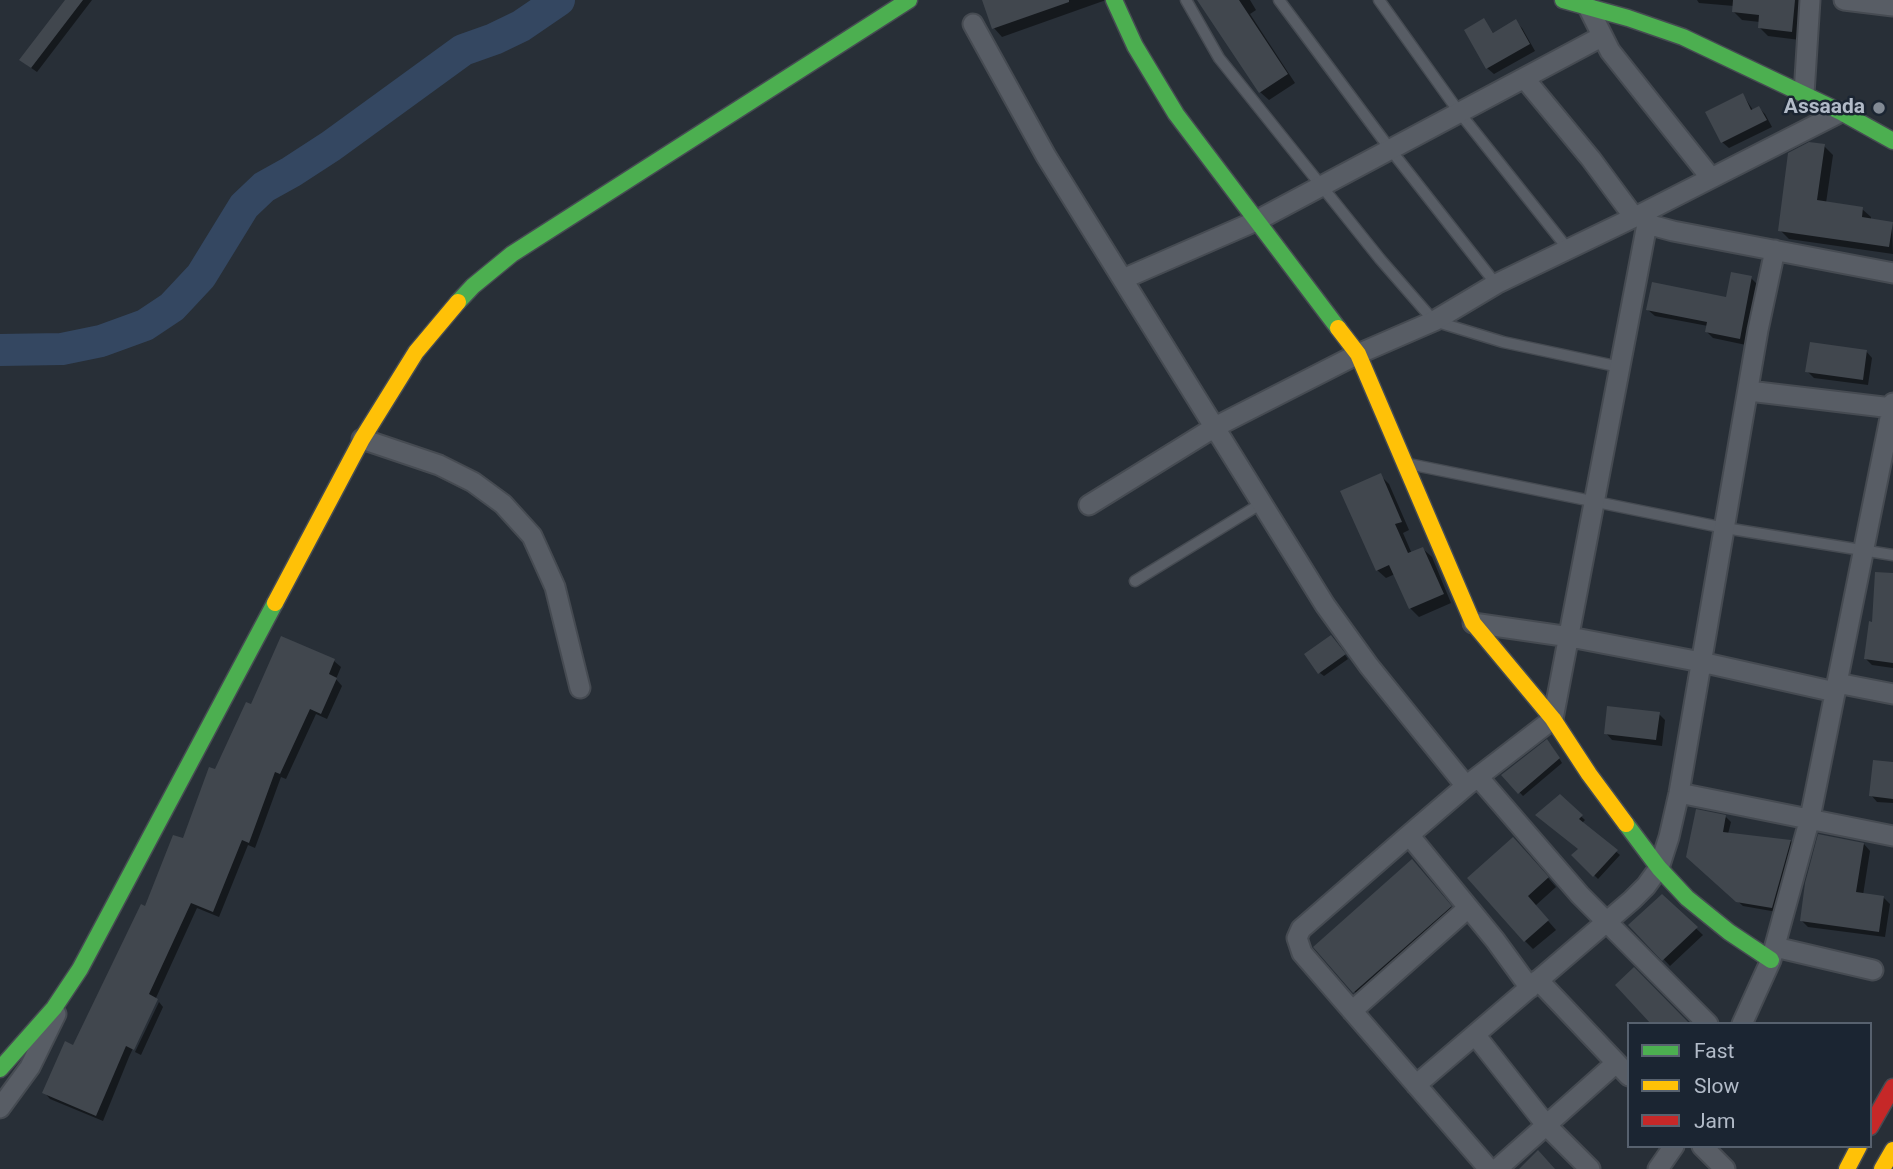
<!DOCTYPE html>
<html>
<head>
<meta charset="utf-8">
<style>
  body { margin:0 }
  #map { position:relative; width:1893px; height:1169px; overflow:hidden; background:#282f37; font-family:Roboto,sans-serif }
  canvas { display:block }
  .legend { position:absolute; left:1627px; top:1022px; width:245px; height:126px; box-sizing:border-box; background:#1b2532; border:2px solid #57616e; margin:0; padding:9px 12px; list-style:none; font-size:21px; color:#b2bbc8 }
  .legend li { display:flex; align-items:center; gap:14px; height:35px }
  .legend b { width:35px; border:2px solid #57616e }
</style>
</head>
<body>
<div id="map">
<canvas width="1893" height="1169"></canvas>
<ul class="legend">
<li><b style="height:9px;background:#4caf50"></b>Fast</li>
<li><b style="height:9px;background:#ffc107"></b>Slow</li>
<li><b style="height:9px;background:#c62828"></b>Jam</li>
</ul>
</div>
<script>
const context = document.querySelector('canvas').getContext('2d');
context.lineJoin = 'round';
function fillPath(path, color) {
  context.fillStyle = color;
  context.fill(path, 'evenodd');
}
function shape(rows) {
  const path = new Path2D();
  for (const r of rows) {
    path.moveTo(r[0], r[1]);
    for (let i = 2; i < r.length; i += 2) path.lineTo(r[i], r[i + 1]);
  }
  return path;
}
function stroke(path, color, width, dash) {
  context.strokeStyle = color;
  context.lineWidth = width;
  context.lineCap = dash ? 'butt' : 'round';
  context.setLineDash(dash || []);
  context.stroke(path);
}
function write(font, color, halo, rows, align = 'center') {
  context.font = font + ' Roboto,sans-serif';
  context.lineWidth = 5;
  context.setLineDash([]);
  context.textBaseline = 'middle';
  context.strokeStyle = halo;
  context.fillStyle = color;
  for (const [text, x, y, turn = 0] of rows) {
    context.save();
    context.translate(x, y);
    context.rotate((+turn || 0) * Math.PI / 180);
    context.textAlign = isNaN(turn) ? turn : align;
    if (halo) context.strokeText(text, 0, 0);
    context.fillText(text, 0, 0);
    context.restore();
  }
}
fillPath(shape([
  [68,0,92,0,37,72,27,65],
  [984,0,1106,0,1002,37,994,28],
  [1200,0,1250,0,1256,10,1250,14,1295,83,1269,100,1260,92],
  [1697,0,1804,0,1800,40,1768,36,1760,28,1760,22,1742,20,1734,12,1734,6,1699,3],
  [1484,20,1494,34,1516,22,1522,28,1535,51,1494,74,1487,68],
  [1743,95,1753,110,1759,108,1765,114,1772,127,1729,148,1722,142],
  [1824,146,1833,155,1826,203,1862,209,1871,217,1871,220,1892,223,1893,254,1789,239,1780,230],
  [1751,278,1757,284,1746,345,1713,338,1707,332,1708,326,1655,316,1648,310,1727,299],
  [1866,351,1872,358,1868,385,1814,378,1807,371],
  [1380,475,1389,484,1409,530,1403,533,1412,554,1423,549,1432,557,1451,603,1419,617,1410,608,1395,574,1386,578,1377,570],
  [1893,574,1893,668,1872,665,1866,659,1873,624],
  [281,638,334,661,341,667,336,679,342,686,327,719,316,714,286,779,281,777,255,848,248,845,219,917,197,908,129,1057,103,1121,50,1099,44,1092,74,1047,184,841,216,771,252,706],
  [1335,641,1348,659,1324,676,1320,673],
  [1659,714,1665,720,1662,746,1612,740,1606,733],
  [1551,745,1562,763,1523,796,1503,775],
  [1893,764,1893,803,1877,802,1871,795],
  [1559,796,1585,820,1582,823,1620,855,1598,879,1574,855,1581,850],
  [1726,817,1731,822,1728,834,1791,841,1796,846,1777,912,1743,906,1694,862],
  [1864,844,1870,851,1863,895,1883,897,1890,904,1885,937,1808,927,1802,921],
  [1522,848,1556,887,1535,906,1556,930,1533,949,1525,941],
  [1420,870,1459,916,1363,1001,1315,947],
  [1662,896,1703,935,1670,966,1631,925],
  [159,1002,163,1007,141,1055,135,1052]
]), '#0007');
stroke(shape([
  [0,350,62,349,101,341,145,325,172,307,201,276,244,206,264,187,291,172,331,146,463,50,494,39,521,26,559,0]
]), '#344761', 32);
fillPath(shape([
  [65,0,83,0,31,68,19,60],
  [982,0,1069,0,1069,2,992,29],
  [1197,0,1239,0,1288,74,1259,93],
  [1733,0,1795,0,1792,32,1758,28,1759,15,1732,12],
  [1484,18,1493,33,1516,19,1530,44,1486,69,1464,30],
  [1743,93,1751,110,1759,106,1767,120,1721,143,1705,112],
  [1809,142,1825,144,1817,200,1863,207,1862,217,1893,222,1889,247,1778,231,1788,153],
  [1731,272,1752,276,1740,339,1705,332,1707,322,1646,310,1652,282,1726,297],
  [1810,342,1867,350,1863,380,1805,372],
  [1381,473,1402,522,1395,524,1408,553,1423,547,1444,594,1409,609,1389,565,1376,571,1340,491],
  [1875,572,1893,573,1893,663,1864,659,1869,621,1872,622],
  [1331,635,1346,654,1318,674,1304,654],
  [281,636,335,659,329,674,337,678,321,714,310,709,280,774,275,772,249,843,242,840,213,912,191,903,149,994,158,999,134,1050,126,1046,96,1116,42,1093,65,1041,73,1045,141,904,145,906,173,835,183,838,209,767,215,769,246,702,251,704],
  [1607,706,1660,712,1656,740,1604,734],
  [1547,739,1560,758,1518,794,1501,775],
  [1873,760,1893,762,1893,799,1869,796],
  [1560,794,1583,815,1579,819,1618,850,1593,877,1571,855,1578,849,1535,815],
  [1696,809,1726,815,1723,832,1791,840,1772,908,1736,902,1686,857],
  [1818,834,1864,843,1856,892,1884,896,1879,932,1800,921,1805,883],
  [1513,837,1549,877,1528,896,1549,920,1524,942,1467,878],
  [1412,859,1452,906,1353,993,1313,947],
  [1662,894,1698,927,1662,961,1628,925],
  [1634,967,1690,1024,1651,1024,1615,985],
  [1538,1150,1555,1169,1519,1169]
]), '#41474e');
const lane = shape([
  [1186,0,1219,58,1380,259,1434,321,1503,342,1620,367],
  [1279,0,1390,149,1496,284],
  [1379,0,1459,112,1568,249],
  [1409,464,1725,528,1893,555],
  [1135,581,1262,503]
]);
const street = shape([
  [1844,0,1893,6],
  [1588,7,1610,51,1711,178],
  [973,24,1046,156,1325,605,1369,666,1466,786],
  [1524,78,1591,159,1634,217],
  [1804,94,1810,0],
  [1641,215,1647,224,1673,231,1893,273],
  [1123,279,1256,221,1601,37],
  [1749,391,1892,408],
  [362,439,439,465,473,482,503,504,532,536,555,587,580,688],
  [1089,505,1215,427,1358,354,1434,321,1496,284,1641,214,1841,112],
  [1473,623,1570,637,1701,662,1835,692],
  [1837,683,1893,694],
  [1479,778,1580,895,1708,1024],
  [1679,793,1893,836],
  [1409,835,1495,940,1530,988],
  [1775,947,1873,970],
  [1538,980,1629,1076],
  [1352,1011,1468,908],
  [1742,1024,1771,960,1810,818,1893,403],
  [1476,1036,1547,1126,1590,1169],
  [1416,1085,1632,900,1646,886,1659,868,1669,837,1679,793,1758,330,1775,250],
  [0,1108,30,1067,56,1014],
  [1702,1146,1725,1169],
  [1489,1169,1302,953,1297,938,1301,929,1409,835,1466,786,1553,719,1647,224],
  [1497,1169,1616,1063],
  [1658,1169,1674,1146]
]);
const fast = shape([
  [1114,0,1135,46,1176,114,1338,328],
  [1563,0,1628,18,1683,37,1841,112,1893,141],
  [458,302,473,286,512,254,909,0],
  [1626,824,1659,868,1687,898,1729,932,1771,960],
  [0,1069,54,1008,80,969,275,603]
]);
const slow = shape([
  [1338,328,1358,354,1473,623,1553,719,1589,774,1626,824],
  [275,603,362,439,416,352,458,302],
  [1847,1169,1859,1146],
  [1882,1169,1893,1150]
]);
const jam = shape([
  [1870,1127,1893,1087]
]);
stroke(lane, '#464b52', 13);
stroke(street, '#464b52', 23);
stroke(fast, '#464b52', 19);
stroke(slow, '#464b52', 19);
stroke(jam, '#464b52', 19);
stroke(lane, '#585d65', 10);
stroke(street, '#585d65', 19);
stroke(fast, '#4caf50', 16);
stroke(slow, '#ffc107', 16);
stroke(jam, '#c62828', 16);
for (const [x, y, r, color] of [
  [1879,108,7,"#828a95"]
]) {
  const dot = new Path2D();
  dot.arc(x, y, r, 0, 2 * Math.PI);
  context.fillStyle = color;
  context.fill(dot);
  stroke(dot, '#1b2532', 2.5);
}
write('bold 21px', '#b2bbc8', '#1b2532', [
  ["Assaada",1865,108]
], 'right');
</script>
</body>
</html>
